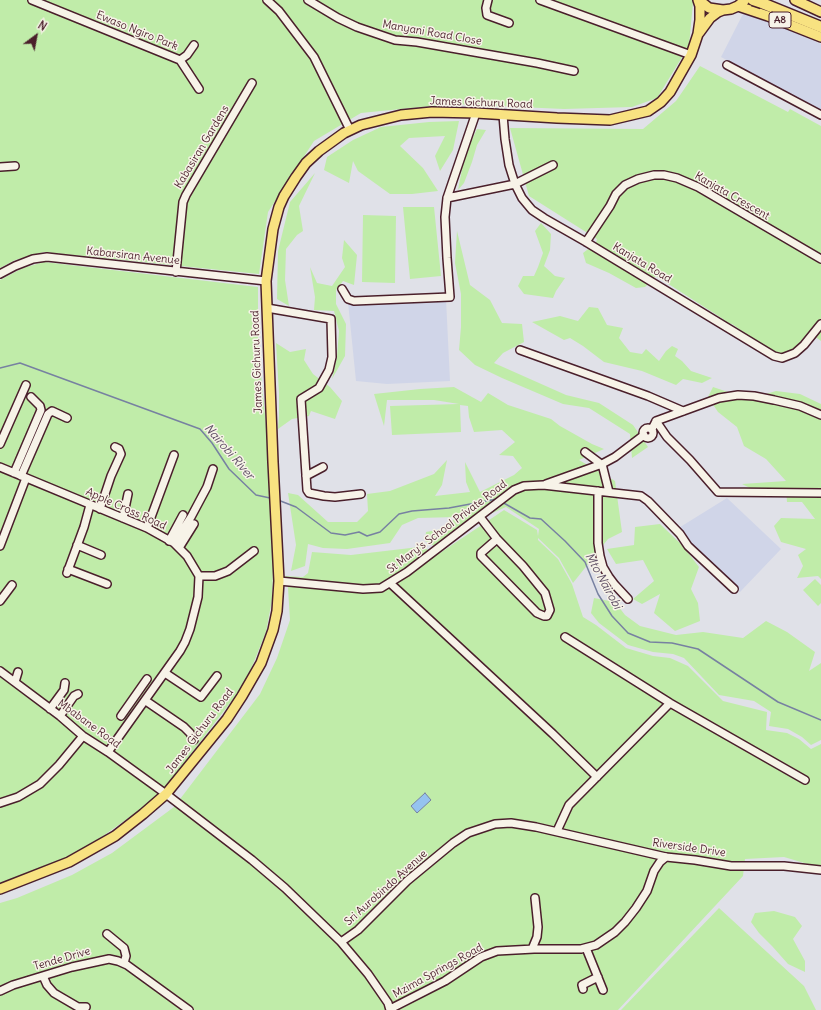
<!DOCTYPE html>
<html>
<head>
<meta charset="utf-8">
<style>
  body { margin:0 }
  #map { position:relative; width:821px; height:1010px; overflow:hidden; background:#e0e1e8; font-family:Delius,sans-serif }
  canvas { display:block }
  .north { position:absolute; left:16px; top:16px; width:40px; height:40px; -webkit-text-stroke:3px #f7f3e8; paint-order:stroke; rotate:32deg; font-size:11px; font-weight:700; line-height:16px; text-align:center; color:#4a1f2b }
  .north::after { content:''; display:block; margin:auto; width:14px; height:18px; background:#4a1f2b; clip-path:polygon(50% 0,100% 100%,50% 72%,0 100%) }
</style>
</head>
<body>
<div id="map">
<canvas width="821" height="1010"></canvas>
<div class="north">N</div>
</div>
<script>
const context = document.querySelector('canvas').getContext('2d');
context.lineJoin = 'round';
function fillPath(path, color) {
  context.fillStyle = color;
  context.fill(path, 'evenodd');
}
function shape(rows) {
  const path = new Path2D();
  for (const r of rows) {
    if (r.length === 3) {
      path.moveTo(r[0] + r[2], r[1]);
      path.arc(r[0], r[1], r[2], 0, 2 * Math.PI);
      continue;
    }
    path.moveTo(r[0], r[1]);
    for (let i = 2; i < r.length; i += 2) path.lineTo(r[i], r[i + 1]);
  }
  return path;
}
function stroke(path, color, width, dash) {
  context.strokeStyle = color;
  context.lineWidth = width;
  context.lineCap = dash ? 'butt' : 'round';
  context.setLineDash(dash || []);
  context.stroke(path);
}
function write(font, color, halo, rows, align = 'center') {
  context.font = font + ' Delius,sans-serif';
  context.lineWidth = 3;
  context.setLineDash([]);
  context.textBaseline = 'middle';
  context.strokeStyle = halo;
  context.fillStyle = color;
  for (const [text, x, y, turn = 0] of rows) {
    context.save();
    context.translate(x, y);
    context.rotate((+turn || 0) * Math.PI / 180);
    context.textAlign = isNaN(turn) ? turn : align;
    if (halo) context.strokeText(text, 0, 0);
    context.fillText(text, 0, 0);
    context.restore();
  }
}
fillPath(shape([
  [743,14,761,17,821,44,821,111,721,57],
  [446,299,450,381,387,384,356,381,348,302],
  [727,498,781,549,740,592,677,529]
]), '#d0d5e8');
fillPath(shape([
  [0,0,692,0,693,2,689,46,657,98,632,107,564,109,452,104,361,113,314,141,268,212,259,274,44,252,15,260,0,268],
  [700,66,788,112,790,109,821,126,821,341,809,332,792,351,780,355,752,338,732,324,726,323,723,319,656,276,645,287,636,288,609,273,586,263,583,253,596,243,597,239,529,196,510,128,643,129,676,101],
  [459,121,453,150,440,171,435,156,445,136,409,138,400,146,423,168,438,191,412,194,390,194,358,171,353,161,349,183,324,170,327,157,353,140,381,127,429,122],
  [477,129,486,130,477,145,472,162,464,183,458,190,465,154],
  [315,173,299,206,303,231,297,235,286,249,285,280,289,306,277,299,278,251,290,202],
  [403,207,434,207,441,276,410,279],
  [363,215,396,216,395,283,362,282],
  [541,223,551,234,550,250,544,266,555,276,565,278,556,291,553,298,524,294,518,286,523,276,534,276,538,267,543,253,535,231],
  [457,231,470,285,490,300,502,323,522,324,524,342,503,353,494,363,566,395,599,403,633,425,648,447,632,458,630,434,589,408,563,404,502,378,475,365,459,350,461,327,461,294,455,263],
  [344,240,357,255,354,285,343,281,336,290,336,304,346,324,345,356,332,379,337,357,339,331,334,311,314,310,315,297,310,267,317,283,332,286,345,267,342,258],
  [44,262,258,287,258,344,267,436,273,569,272,600,266,632,251,669,237,694,167,785,151,802,76,855,0,883,0,280,23,268],
  [589,307,598,308,607,325,623,328,619,338,630,352,642,354,646,349,659,361,666,351,672,346,678,349,675,356,682,361,691,371,712,378,702,383,683,379,676,385,642,371,604,362,583,346,570,338,564,340,532,322,560,316,578,321],
  [276,343,290,352,306,349,304,360,313,374,330,387,342,401,335,419,311,411,309,416,292,419,278,429,279,416,279,393],
  [454,387,481,402,488,393,508,405,551,419,560,426,592,444,604,449,579,460,615,481,622,532,608,539,573,583,559,558,538,538,538,540,558,559,572,584,583,617,596,625,626,648,653,656,670,658,688,666,723,701,767,712,766,730,787,733,799,739,811,749,821,744,821,868,784,857,745,859,743,876,618,1010,0,1010,0,903,17,898,72,875,112,853,174,807,260,694,277,658,290,620,288,588,285,576,303,577,308,573,312,552,351,555,419,547,440,553,504,510,537,530,538,536,539,529,506,507,490,514,441,550,425,541,426,532,442,529,457,517,418,518,402,525,390,543,347,549,323,548,308,544,305,566,291,571,296,545,288,493,298,495,328,522,357,522,368,511,367,494,390,491,434,474,447,460,442,485,435,496,470,492,466,482,465,462,480,492,514,475,522,468,513,456,499,455,515,442,502,430,474,432,469,417,468,406,460,405,461,432,392,435,390,406,459,404,434,400,387,400,384,426,374,394,420,389],
  [713,387,728,392,766,394,776,391,800,394,821,404,821,579,818,576,797,578,803,566,798,555,806,549,781,542,774,526,781,518,815,519,802,502,787,502,786,489,752,489,742,484,786,481,766,459,744,446,737,427,718,412,708,397],
  [660,524,682,545,699,567,691,589,698,603,700,621,675,631,654,613,660,594,642,604,633,599,654,581,643,560,616,564,607,549,634,545,635,527],
  [815,579,821,585,821,603,818,606,803,590],
  [594,598,615,602,625,615,640,626,676,635,703,632,743,638,766,621,787,632,815,652,809,671,821,663,821,740,811,745,802,737,788,729,769,726,771,712,754,701,719,695,684,658,673,654,653,652,628,645,599,623,591,613],
  [719,908,804,986,816,1010,621,1010],
  [774,911,795,917,802,926,793,939,805,961,805,972,788,964,772,946,759,933,751,922,755,913]
]), '#c0eca9');
const water = shape([
  [425,793,431,800,417,813,411,806,425,793]
]);
fillPath(water, '#95c3ef');
stroke(water, '#7781a1', 1);
stroke(shape([
  [0,368,20,363,200,429,212,443,229,469,256,495,270,498],
  [278,500,296,507,331,533,345,535,359,532,367,536,380,532,399,514,412,511,449,508,497,499],
  [502,502,530,518,541,519,565,541,585,562,598,594,612,616,628,633,650,642,672,643,698,649,778,702,821,720]
]), '#7781a1', 1.5);
const minor = shape([
  [32,0,180,60,199,89],
  [267,0,279,11,314,57,350,130],
  [308,0,338,18,357,27,395,40,417,42,537,63,574,71],
  [488,0,486,8,487,15,509,23],
  [540,0,691,55],
  [180,60,187,55,194,45],
  [727,65,821,115],
  [503,115,505,139,509,165,515,184,522,198,532,210,544,218,586,242,774,356,782,358,795,353,804,345,821,324],
  [0,167,15,166],
  [447,198,515,184,553,165],
  [586,242,610,206,616,194,625,185,638,179,654,175,664,175,677,178,698,187,821,259],
  [176,272,183,202,186,195,252,83],
  [0,274,15,266,33,259,47,257,266,281],
  [342,289,348,299,354,301,450,297,447,258,445,217,447,198,476,113],
  [267,308,331,319,332,357,329,370,319,388,301,399,307,490,309,493,324,496,335,497,361,494],
  [520,350,648,396,683,411],
  [656,421,667,437,690,460,718,492,821,493],
  [648,433,5],
  [652,429,656,421,719,398,738,395,754,396,774,400,800,406,821,415],
  [0,444,26,385],
  [585,452,601,464],
  [602,464,609,492],
  [0,467,147,528,174,543,187,556,199,576,198,597,190,629,185,642,180,651,108,752],
  [14,473,41,410,40,406,31,397],
  [21,476,48,414,52,411,67,418],
  [306,476,323,467],
  [546,484,602,464,615,457,644,435],
  [598,491,598,543,600,556,603,567,609,577,615,585,628,599],
  [100,509,111,476,121,454,119,449,115,447],
  [480,517,497,539,523,566,545,593,550,610,547,616,544,616,537,613,481,556,481,553,497,539],
  [123,518,128,494],
  [147,528,174,455],
  [169,541,183,515],
  [174,543,191,517,207,487,213,469],
  [77,545,101,555],
  [0,546,26,478],
  [179,548,194,524],
  [68,569,107,584],
  [67,573,84,527,90,505],
  [199,576,215,576,228,571,254,551],
  [279,581,363,589,381,588,407,572,514,490,524,486,543,485,641,496,648,501,680,534,688,546,734,589],
  [390,583,553,734,597,777],
  [0,601,12,585],
  [565,637,670,703,805,780],
  [0,671,60,716,83,736,108,752,166,794,252,860,285,888,341,942,368,974,388,1003,390,1010],
  [165,673,201,697,217,676],
  [15,682,18,672],
  [146,701,184,727,190,733,194,740],
  [50,709,64,690,65,683],
  [60,716,74,696,78,694],
  [121,716,147,679],
  [0,803,18,797,40,784,59,765,83,736],
  [557,831,569,805,670,703],
  [107,934,124,948,126,956,124,963],
  [341,942,358,930,407,881,453,843,468,833,495,824,511,823,536,827,666,857,695,860,731,866,784,866,821,870],
  [586,948,603,990],
  [532,949,537,937,538,927,535,898],
  [43,976,47,985,54,993,78,1007,86,1007],
  [583,989,582,985,598,977],
  [0,991,13,985,72,967,109,959,118,961,127,965,189,1010],
  [390,1009,445,981,481,957,497,951,534,949,581,949,596,945,615,932,625,922,636,908,647,891,654,871,660,862,666,857]
]);
const major = shape([
  [699,0,709,8,723,10,731,9,738,6,745,0],
  [795,0,821,12],
  [738,6,768,16,821,37],
  [699,33,710,18,718,12,723,10],
  [0,889,69,862,115,836,143,814,166,794,227,719,242,696,261,663,273,630,277,611,279,581,273,462,266,281,273,229,279,207,284,196,296,177,306,163,319,151,344,133,361,125,401,115,432,112,476,113,557,118,610,120,648,111,661,102,670,92,691,55,698,34,700,20,700,6,698,0]
]);
const highway = shape([
  [762,3,821,27]
]);
stroke(minor, '#4a1f2b', 10);
stroke(major, '#4a1f2b', 12);
stroke(highway, '#4a1f2b', 13);
stroke(minor, '#f7f3e8', 7);
stroke(major, '#f8e281', 9);
stroke(highway, '#f8e281', 10);
const highwayBridge = shape([
  [753,0,762,3]
]);
stroke(highwayBridge, '#4a1f2b', 13, []);
stroke(highwayBridge, '#f8e281', 10);
for (const [x, y, w] of [
  [780,20,22]
]) {
  const box = new Path2D();
  box.roundRect(x - w / 2, y - 8, w, 16, 3);
  context.fillStyle = '#f7f3e8';
  context.fill(box);
  stroke(box, '#4a1f2b', 1);
}
write('bold 10px', '#4a1f2b', null, [
  ["A8",780,20]
]);
write('11px', '#4a1f2b', '#f7f3e8', [
  ["Ewaso Ngiro Park",137,31,22],
  ["Manyani Road Close",432,33,10],
  ["James Gichuru Road",481,103,2],
  ["Kabasiran Gardens",202,147,-59],
  ["Kanjata Crescent",732,196,30],
  ["Kabarsiran Avenue",133,256,6],
  ["Kanjata Road",642,263,31],
  ["James Gichuru Road",257,362,-92],
  ["Apple Cross Road",126,509,24],
  ["St Mary's School Private Road",447,527,-37],
  ["Mbabane Road",89,724,36],
  ["James Gichuru Road",200,731,-53],
  ["Riverside Drive",689,848,8],
  ["Sri Aurobindo Avenue",386,888,-42],
  ["Tende Drive",62,959,-16],
  ["Mzima Springs Road",438,971,-29]
]);
write('italic 12px', '#605066', '#f7f3e8', [
  ["Nairobi River",229,452,49],
  ["Mto Nairobi",603,581,61]
]);
</script>
</body>
</html>
